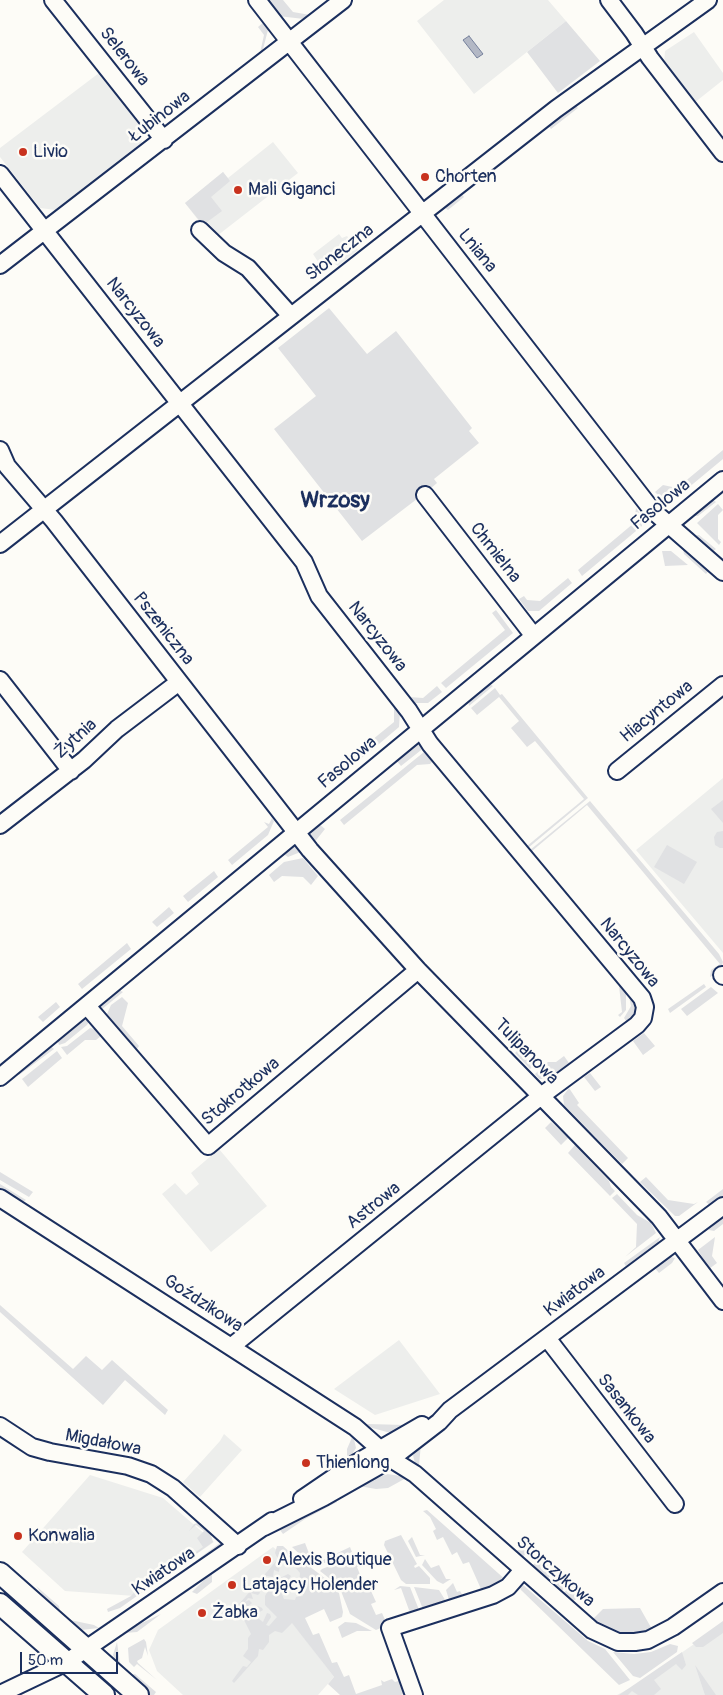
<!DOCTYPE html>
<html>
<head>
<meta charset="utf-8">
<style>
  body { margin:0 }
  #map { position:relative; width:723px; height:1695px; overflow:hidden; background:#fdfcf7; font-family:Pangolin,sans-serif }
  canvas { display:block }
  .scale { position:absolute; left:20px; top:1652px; width:98px; height:22px; box-sizing:border-box; border:2px solid #1b2f5e; border-top:0; padding-left:6px; font-size:15px; line-height:18px; white-space:nowrap; color:#1b2f5e; -webkit-text-stroke:4px #fdfcf7; paint-order:stroke }
</style>
</head>
<body>
<div id="map">
<canvas width="723" height="1695"></canvas>
<div class="scale">50 m</div>
</div>
<script>
const context = document.querySelector('canvas').getContext('2d');
context.lineJoin = 'round';
function fillPath(path, color) {
  context.fillStyle = color;
  context.fill(path, 'evenodd');
}
function shape(rows) {
  const path = new Path2D();
  for (const r of rows) {
    path.moveTo(r[0], r[1]);
    for (let i = 2; i < r.length; i += 2) path.lineTo(r[i], r[i + 1]);
  }
  return path;
}
function stroke(path, color, width, dash) {
  context.strokeStyle = color;
  context.lineWidth = width;
  context.lineCap = dash ? 'butt' : 'round';
  context.setLineDash(dash || []);
  context.stroke(path);
}
function write(font, color, halo, rows, align = 'center') {
  context.font = font + ' Pangolin,sans-serif';
  context.lineWidth = 5;
  context.setLineDash([]);
  context.textBaseline = 'middle';
  context.strokeStyle = halo;
  context.fillStyle = color;
  for (const [text, x, y, turn = 0] of rows) {
    context.save();
    context.translate(x, y);
    context.rotate((+turn || 0) * Math.PI / 180);
    context.textAlign = isNaN(turn) ? turn : align;
    if (halo) context.strokeText(text, 0, 0);
    context.fillText(text, 0, 0);
    context.restore();
  }
}
fillPath(shape([
  [444,0,548,0,566,21,474,94,417,21],
  [694,32,723,73,723,80,694,103,664,64,665,51],
  [99,73,143,129,141,146,56,210,40,208,0,157,0,148],
  [273,142,298,173,213,239,185,203,223,172,228,178],
  [339,234,342,238,347,236,358,250,338,266,330,261,322,268,313,254],
  [723,778,723,953,636,850],
  [219,1149,267,1206,211,1252,162,1194,175,1183,186,1195,199,1184,191,1173],
  [399,1340,440,1394,375,1415,334,1389],
  [224,1434,242,1450,200,1497,183,1482,220,1441],
  [90,1475,163,1498,214,1542,135,1596,65,1591,22,1552],
  [273,1547,323,1588,292,1622,334,1677,318,1695,183,1695,157,1671,149,1650,158,1630],
  [723,1624,723,1695,617,1695,632,1687]
]), '#edeeec');
fillPath(shape([
  [267,0,283,0,293,12,310,15,304,19,278,16],
  [265,21,269,26,262,53,260,53,264,35,258,27],
  [566,21,600,61,558,93,527,52],
  [576,106,578,108,551,129,547,124,564,111,566,114],
  [223,172,230,181,211,197,222,211,203,225,185,203],
  [460,192,464,197,448,210,444,207],
  [329,308,367,354,396,331,472,428,469,431,479,443,434,479,437,483,430,489,362,541,274,429,316,396,278,348],
  [723,450,723,459,676,498,662,499,655,492,663,485,677,488],
  [710,498,716,502,698,516,692,516],
  [718,504,723,510,718,515,718,539,721,542,719,545,697,523],
  [636,508,641,515,642,526,582,576,578,570,634,523],
  [699,535,716,549,711,553,692,536],
  [682,546,710,569,706,574,684,554],
  [662,551,671,551,688,565,665,566],
  [568,578,572,583,539,611,528,611,519,599,524,596,527,600,540,601],
  [496,610,513,633,446,688,441,683,505,630,492,613],
  [488,683,493,686,469,706,468,699],
  [437,686,442,692,428,703,415,703,409,697,423,698],
  [495,688,500,695,502,694,588,798,528,848,524,842,527,846,584,799,535,741,527,747,511,728,519,721,499,697,477,715,471,708],
  [394,705,400,712,399,727,366,755,361,749,394,722],
  [415,744,425,747,401,766,395,759],
  [360,750,364,756,344,772,340,767],
  [424,752,433,761,430,764,417,765,344,825,340,820],
  [338,768,343,774,330,784,325,779],
  [723,800,723,823,711,809],
  [590,801,719,954,723,962,720,971,710,977,711,970,720,964,587,805,532,851,535,856,530,850],
  [272,818,274,821,268,835,232,865,228,860,268,827,264,822,269,824],
  [318,823,325,829,313,844,310,832],
  [723,831,723,848,720,848,715,845,714,837,717,832],
  [667,845,697,862,684,884,654,867],
  [291,846,298,846,303,851,288,857,282,853],
  [303,858,318,876,311,885,303,877,282,876,274,882,269,875,284,862],
  [214,871,218,877,188,902,183,896],
  [169,907,174,913,157,927,152,922],
  [127,943,131,949,82,989,78,984],
  [605,969,626,994,626,1010,620,1017,618,1015,622,1012,619,986],
  [704,984,706,987,670,1013,668,1009],
  [711,987,718,993,687,1016,681,1009],
  [117,989,123,992,101,1010,101,1004],
  [628,992,638,1007,637,1013,629,1025,624,1018,631,1006],
  [122,997,128,1003,122,1026,139,1046,137,1049,107,1014,111,1005],
  [56,1002,60,1007,43,1022,38,1017],
  [80,1020,90,1020,87,1025,65,1043,59,1045,57,1039],
  [90,1028,95,1029,101,1036,96,1040,85,1040,67,1055,61,1047,67,1046],
  [644,1033,655,1046,643,1055,633,1041],
  [49,1045,54,1049,19,1075,18,1071],
  [521,1047,536,1063,530,1069,515,1053],
  [57,1051,62,1058,28,1087,22,1079],
  [564,1056,569,1063,547,1079,539,1079,535,1074,548,1062,556,1062],
  [590,1073,601,1087,595,1091,584,1077],
  [569,1088,579,1103,577,1105,628,1158,622,1164,564,1105,563,1096],
  [551,1122,568,1138,561,1145,545,1128],
  [575,1145,609,1181,611,1187,615,1191,610,1196,568,1153],
  [0,1172,33,1192,29,1197,0,1180],
  [646,1177,668,1200,694,1204,698,1202,679,1216,675,1216,640,1182],
  [0,1184,26,1200,23,1202,0,1188],
  [723,1189,723,1199,712,1207,706,1202],
  [617,1194,637,1215,651,1223,656,1233,625,1257,636,1247,637,1224,612,1198],
  [723,1214,723,1224,714,1231,709,1230,706,1226],
  [660,1237,657,1246,628,1270,624,1263],
  [715,1237,712,1256,717,1263,709,1269,698,1250],
  [671,1257,675,1258,672,1263,659,1273,653,1266],
  [0,1305,73,1369,86,1356,102,1370,112,1360,168,1410,165,1415,125,1380,103,1405,0,1312],
  [368,1424,405,1425,397,1432,387,1432,365,1426],
  [353,1435,356,1448,347,1462,347,1449],
  [421,1444,419,1465,416,1468,413,1455],
  [387,1474,408,1477,388,1488,376,1489,359,1486],
  [335,1497,337,1502,305,1519,283,1534,277,1526],
  [427,1510,507,1581,503,1586,499,1581,493,1585,496,1590,486,1593,481,1589,469,1562,463,1564,457,1552,452,1555,443,1537,437,1540,433,1531,436,1529,430,1517,423,1511],
  [198,1523,211,1535,213,1542,120,1608,108,1612,107,1609,131,1596,140,1586,144,1588,151,1580,148,1577,150,1574,157,1579,203,1547,197,1538,204,1531,196,1525,189,1531,194,1524],
  [401,1535,417,1564,414,1566,415,1568,419,1566,430,1578,430,1584,406,1584,401,1580,384,1545,385,1541],
  [412,1537,420,1555,425,1555,416,1557,408,1541],
  [221,1542,220,1549,205,1562,173,1578],
  [305,1543,312,1561,319,1558,321,1561,350,1547,352,1552,327,1563,312,1563,307,1561,292,1547],
  [527,1543,533,1548,520,1559,514,1553],
  [277,1546,283,1546,294,1556,290,1564,280,1563,279,1572,274,1570,273,1577,267,1576,266,1588,258,1588,260,1593,258,1595,251,1593,253,1599,248,1598,245,1602,249,1600,252,1603,246,1608,247,1610,251,1612,258,1606,262,1608,263,1610,258,1613,259,1619,263,1622,267,1613,270,1614,271,1617,266,1625,269,1626,277,1617,265,1605,265,1596,271,1586,276,1586,278,1579,288,1574,291,1576,286,1584,280,1586,279,1588,284,1599,295,1600,296,1597,303,1596,299,1585,300,1573,295,1567,294,1561,300,1559,331,1583,339,1593,343,1612,342,1617,330,1622,324,1609,305,1618,313,1635,319,1633,332,1663,337,1662,344,1677,349,1675,356,1694,382,1685,381,1680,384,1682,392,1679,395,1682,402,1680,406,1693,401,1695,340,1695,328,1684,334,1677,292,1623,282,1633,275,1631,269,1635,269,1642,263,1650,259,1649,258,1656,234,1683,232,1681,243,1666,247,1667,251,1662,243,1656,248,1649,248,1638,251,1634,241,1614,233,1611,278,1559,275,1553],
  [355,1556,359,1566,357,1567,367,1592,371,1591,376,1602,371,1604,376,1615,382,1613,386,1622,385,1626,376,1630,350,1614,339,1586,320,1571,322,1569],
  [542,1558,555,1570,546,1581,530,1567],
  [425,1559,431,1568,439,1565,446,1579,451,1579,443,1584,437,1581,422,1565],
  [212,1572,212,1582,197,1594,192,1592],
  [562,1574,572,1582,559,1593,551,1586],
  [0,1582,48,1625,44,1628,0,1588],
  [453,1583,457,1592,460,1591,466,1601,450,1603,446,1590],
  [574,1584,584,1593,571,1603,561,1595],
  [523,1585,588,1641,605,1649,630,1680,619,1685,521,1590,519,1586],
  [36,1586,59,1606,60,1611,58,1614],
  [400,1586,410,1587,421,1615,413,1615,409,1610,401,1588,394,1590],
  [414,1587,439,1590,447,1603,425,1614],
  [640,1608,653,1631,636,1636,620,1635,592,1620,603,1609],
  [161,1614,137,1632,125,1633,131,1628],
  [70,1620,94,1625,99,1628,81,1630,67,1622],
  [723,1621,723,1633,703,1647,696,1647,692,1643],
  [345,1622,356,1623,372,1631,357,1631,342,1638,338,1627],
  [144,1639,146,1642,148,1656,145,1647,142,1658,137,1661,138,1663,157,1680,137,1664,134,1667,129,1662,128,1648],
  [117,1642,120,1664,119,1668,113,1655],
  [670,1644,678,1646,677,1652,640,1678,633,1676,613,1652,634,1654,651,1652],
  [682,1652,686,1665,682,1670,676,1664,654,1680,661,1689,654,1695,638,1695,632,1691,628,1695,619,1695],
  [695,1665,716,1695,705,1695],
  [135,1674,156,1692,154,1695,150,1695,128,1676]
]), '#e0e1e3');
const water = shape([
  [469,36,483,54,477,58,463,40,469,36]
]);
fillPath(water, '#b3b8c5');
stroke(water, '#76819c', 1);
const minor = shape([
  [53,0,164,140],
  [257,0,652,510,723,572],
  [609,0,634,33,650,58,723,153],
  [0,174,304,562,319,596,409,711,430,744,642,998,645,1007,643,1018,637,1025,541,1096,232,1346],
  [200,230,224,253,248,268,291,316],
  [0,265,343,0],
  [0,450,7,466,54,521,310,850,418,970,659,1217,723,1301],
  [425,495,533,635],
  [0,544,556,109,708,0],
  [0,680,71,771],
  [617,771,723,685],
  [0,825,84,760,117,729,179,682],
  [722,975,723,976],
  [87,1006,208,1146,418,970],
  [0,1077,723,480],
  [0,1198,355,1427,391,1459,415,1474,592,1630,618,1642,635,1642,648,1640,673,1627,723,1592],
  [547,1338,675,1504],
  [0,1426,32,1447,50,1452,128,1466,151,1474,173,1488,238,1546],
  [302,1499,346,1469,422,1425],
  [264,1527,324,1497,391,1459,439,1422,450,1410,723,1206],
  [0,1694,67,1662,272,1521],
  [414,1695,390,1628,493,1595,508,1587,522,1571]
]);
const major = shape([
  [0,1573,138,1695],
  [0,1604,104,1695]
]);
stroke(minor, '#1b2f5e', 20);
stroke(major, '#1b2f5e', 24);
stroke(minor, '#fdfcf7', 16);
stroke(major, '#fdfcf7', 20);
for (const [x, y, r, color] of [
  [23,152,5,"#c8321e"],
  [425,177,5,"#c8321e"],
  [238,190,5,"#c8321e"],
  [306,1463,5,"#c8321e"],
  [18,1536,5,"#c8321e"],
  [267,1560,5,"#c8321e"],
  [232,1585,5,"#c8321e"],
  [202,1613,5,"#c8321e"]
]) {
  const dot = new Path2D();
  dot.arc(x, y, r, 0, 2 * Math.PI);
  context.fillStyle = color;
  context.fill(dot);
  stroke(dot, '#fdfcf7', 2);
}
write('18px', '#1b2f5e', '#fdfcf7', [
  ["Selerowa",124,57,52],
  ["Łubinowa",160,117,-38],
  ["Lniana",477,251,51],
  ["Słoneczna",340,253,-38],
  ["Narcyzowa",135,313,52],
  ["Fasolowa",661,505,-39],
  ["Chmielna",495,553,52],
  ["Pszeniczna",163,629,52],
  ["Narcyzowa",377,637,52],
  ["Hiacyntowa",657,712,-39],
  ["Żytnia",76,739,-42],
  ["Fasolowa",348,763,-40],
  ["Narcyzowa",629,953,51],
  ["Tulipanowa",526,1052,46],
  ["Stokrotkowa",241,1092,-40],
  ["Astrowa",374,1206,-39],
  ["Kwiatowa",575,1292,-37],
  ["Goździkowa",203,1304,33],
  ["Sasankowa",626,1409,52],
  ["Migdałowa",103,1443,11],
  ["Kwiatowa",164,1572,-34],
  ["Storczykowa",555,1572,41]
]);
write('18px', '#1b2f5e', '#fdfcf7', [
  ["Livio",33,152],
  ["Chorten",435,177],
  ["Mali Giganci",248,190],
  ["Thienlong",316,1463],
  ["Konwalia",28,1536],
  ["Alexis Boutique",277,1560],
  ["Latający Holender",242,1585],
  ["Żabka",212,1613]
], 'left');
write('bold 22px', '#1b2f5e', '#fdfcf7', [
  ["Wrzosy",335,501]
]);
</script>
</body>
</html>
